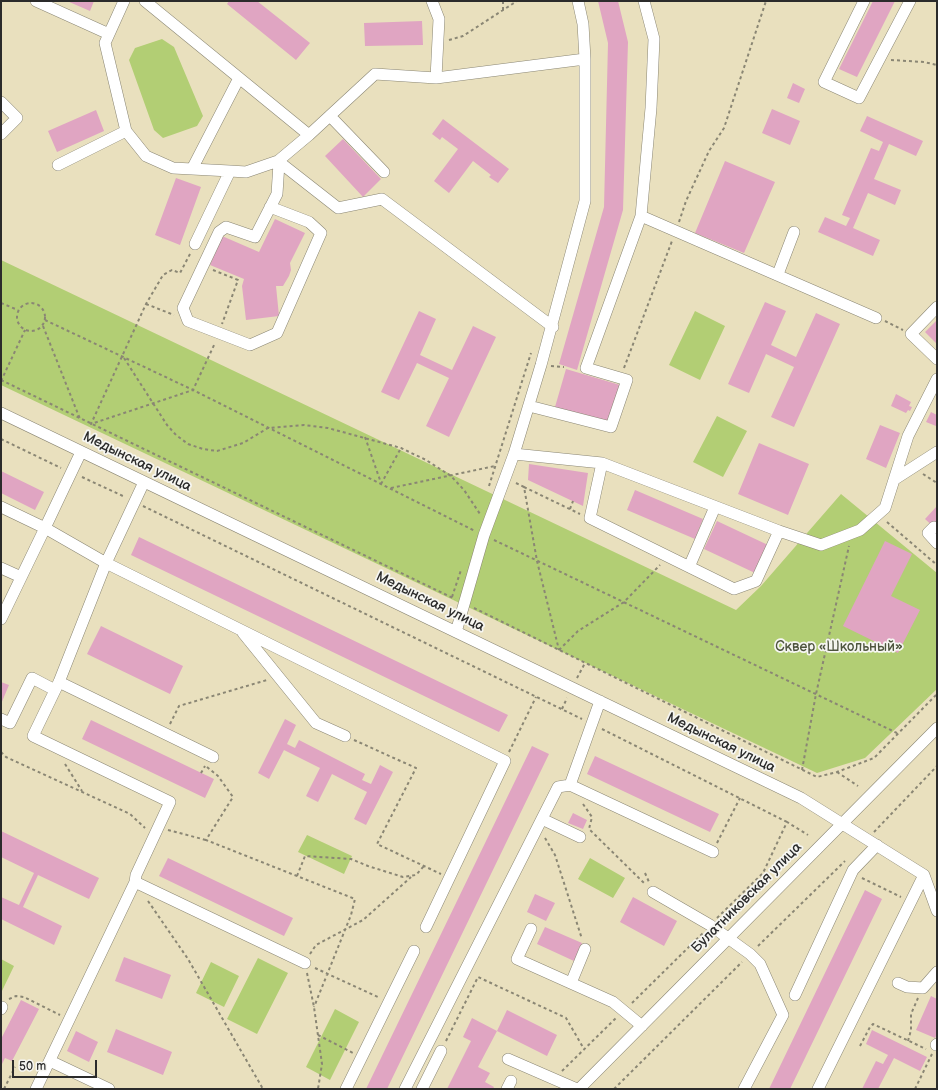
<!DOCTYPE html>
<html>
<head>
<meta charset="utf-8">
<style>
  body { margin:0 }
  #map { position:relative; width:938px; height:1090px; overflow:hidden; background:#e9e0be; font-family:"Balsamiq Sans",sans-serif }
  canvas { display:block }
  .frame { position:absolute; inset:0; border:2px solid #2b2b2b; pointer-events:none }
  .scale { position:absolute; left:12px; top:1060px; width:85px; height:18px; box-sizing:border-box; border:2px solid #2b2b2b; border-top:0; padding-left:5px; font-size:12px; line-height:14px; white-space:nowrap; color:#2b2b2b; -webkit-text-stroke:3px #f6f6f2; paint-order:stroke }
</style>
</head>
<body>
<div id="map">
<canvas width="938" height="1090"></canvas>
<div class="frame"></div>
<div class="scale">50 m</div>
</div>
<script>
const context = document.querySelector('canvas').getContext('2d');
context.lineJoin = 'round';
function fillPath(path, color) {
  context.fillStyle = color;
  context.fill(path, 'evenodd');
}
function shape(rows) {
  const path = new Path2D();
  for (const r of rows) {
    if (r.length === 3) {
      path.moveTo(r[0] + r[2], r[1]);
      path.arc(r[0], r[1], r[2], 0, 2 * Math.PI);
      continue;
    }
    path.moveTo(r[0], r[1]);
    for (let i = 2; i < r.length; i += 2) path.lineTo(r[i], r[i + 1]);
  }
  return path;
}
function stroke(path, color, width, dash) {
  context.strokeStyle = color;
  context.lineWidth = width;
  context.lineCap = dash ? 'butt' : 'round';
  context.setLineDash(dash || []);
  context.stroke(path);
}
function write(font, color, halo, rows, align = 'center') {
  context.font = font + ' "Balsamiq Sans",sans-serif';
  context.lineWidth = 3.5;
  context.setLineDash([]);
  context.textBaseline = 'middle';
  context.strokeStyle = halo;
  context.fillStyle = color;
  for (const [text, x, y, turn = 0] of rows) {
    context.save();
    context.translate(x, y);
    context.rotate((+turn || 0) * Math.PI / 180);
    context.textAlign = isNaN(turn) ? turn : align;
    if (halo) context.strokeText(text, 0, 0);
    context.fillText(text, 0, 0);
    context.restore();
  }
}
fillPath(shape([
  [162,39,174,47,203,116,197,126,163,138,154,130,129,60,135,48],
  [1,260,736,610,761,586,841,494,937,573,937,689,865,758,817,773,1,385],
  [695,311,725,326,700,380,669,365],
  [717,416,747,431,723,477,693,462],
  [307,835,352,856,344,874,298,852],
  [590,858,625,878,613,898,578,879],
  [258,958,288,973,257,1034,227,1019],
  [1,959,14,966,1,993],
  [211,962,239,976,224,1007,196,993],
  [335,1009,359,1022,330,1080,306,1067]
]), '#b2ce74');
fillPath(shape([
  [67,1,94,1,90,11],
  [229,1,257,1,310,43,296,60,227,4],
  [598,1,618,1,628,42,623,210,577,370,559,364,604,207,608,43],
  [873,1,895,1,857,77,839,69],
  [422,21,423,45,365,46,364,23],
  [793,83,805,89,799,103,787,98],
  [772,109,800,121,790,145,762,133],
  [96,110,104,131,57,152,48,131],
  [867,116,923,141,916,156,889,144,874,179,901,190,895,205,868,193,853,228,880,240,873,256,818,232,825,217,846,226,850,218,842,215,871,148,879,151,883,142,860,131],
  [443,119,509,169,498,183,489,177,491,175,473,161,449,193,434,181,458,149,442,137,440,140,432,134],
  [343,139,381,179,363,197,325,156],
  [725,161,775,182,744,253,695,233],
  [176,178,201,187,180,245,155,235],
  [275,219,305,233,290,263,291,270,289,276,283,286,276,286,279,316,246,320,242,286,244,279,210,265,222,236,259,252],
  [765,302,786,311,771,345,796,357,816,313,840,324,794,427,771,417,794,367,766,354,749,393,728,384],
  [419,311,436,319,420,355,452,370,473,326,496,337,449,437,426,426,449,378,417,363,399,400,381,392],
  [937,320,937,344,925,332],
  [566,369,620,385,608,423,555,407],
  [896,394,911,402,909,406,912,407,910,411,908,410,906,413,891,406],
  [931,412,937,415,936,426,926,422],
  [880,425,900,433,886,468,866,459],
  [759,443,809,464,788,515,738,494],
  [529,464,588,473,583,506,528,480],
  [1,471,44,492,35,510,1,493],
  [635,490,703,519,695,539,627,510],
  [937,506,937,530,925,519],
  [717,521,768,545,755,573,704,549],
  [139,537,508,715,499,732,131,555],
  [885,541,912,554,891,596,920,610,898,653,843,626],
  [101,626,183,666,170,694,87,654],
  [1,682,9,685,1,704],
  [285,719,296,725,287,744,295,748,299,740,365,774,362,780,371,784,380,765,393,772,366,825,354,819,367,792,332,774,318,802,306,796,320,768,284,750,269,779,258,773],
  [91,720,214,779,205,798,82,739],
  [532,746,549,754,387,1089,366,1089],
  [595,756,719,814,710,832,587,774],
  [573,813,587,820,583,829,568,823],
  [1,831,99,878,89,899,38,875,23,907,62,926,54,945,1,919,1,897,19,905,34,873,1,857],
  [168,858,293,918,284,936,159,876],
  [865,890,882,899,790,1089,769,1089],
  [535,894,555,903,546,921,527,912],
  [633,897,677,921,664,946,620,922],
  [545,927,582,943,574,961,537,944],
  [124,957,171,975,162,999,115,981],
  [931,996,937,999,937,1034,935,1038,916,1030],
  [21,1000,39,1009,12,1061,5,1058,1,1066,1,1039],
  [507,1010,557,1035,547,1056,497,1031],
  [472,1018,497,1031,478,1067,490,1073,485,1082,494,1087,493,1089,447,1089,471,1041,463,1037],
  [116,1029,172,1052,163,1075,107,1052],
  [872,1030,927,1057,920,1071,894,1058,878,1089,862,1089,876,1061,883,1064,888,1055,866,1044],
  [76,1031,98,1042,89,1062,67,1051]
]), '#e0a5c2');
const minor = shape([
  [36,1,109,34],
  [124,1,105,43,126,131,146,156,173,168,230,171,246,172,278,161],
  [145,1,309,135,278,161,338,208,382,199,553,327],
  [864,1,824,82,859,98,910,1],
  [436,78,585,59],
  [1,102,17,118,1,134],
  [330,116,384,172],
  [309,135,375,74,436,78,439,19,432,1],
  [58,165,126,131],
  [192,169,239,78],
  [270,207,309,222,321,233,277,333,250,345,188,321,183,308,219,232,226,227,255,237,277,194,279,163],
  [641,216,876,318],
  [195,244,230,171],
  [778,274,794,232],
  [937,307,911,334,937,359],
  [529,406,611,427,627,380,586,368,641,216,651,108,654,39,644,1],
  [1,413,801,798,924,875,937,911],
  [514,454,602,463,779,531,821,545,860,530,885,508,908,436,937,379],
  [602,463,590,518,734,589,756,581,779,531],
  [895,479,937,452],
  [1,507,45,528,81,452],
  [934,527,928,533,937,543],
  [689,567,715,507],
  [1,568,21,577],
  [1,619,45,528,106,563,505,761,426,927],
  [456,632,484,535,514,454,541,365,585,201,585,59,583,24,578,1],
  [243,633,316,723,345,736],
  [59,682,213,757],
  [600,701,570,785,713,852],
  [1,719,10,723,32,678,55,690],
  [542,819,580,837],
  [135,882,305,963],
  [653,892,710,925,750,954,760,964,783,1015,744,1089],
  [531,929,517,959,613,1002,642,1026],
  [571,983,585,949],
  [898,983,907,987,923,988,937,972],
  [795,995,853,870,877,845],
  [1,1009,2,1007],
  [936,1045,937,1044],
  [508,1059,577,1089],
  [50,1061,109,1089],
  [36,1089,135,882,136,875,170,802,33,736,59,682,106,563,144,482],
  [346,1089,414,951],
  [405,1089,558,787,570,785],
  [422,1089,441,1051],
  [507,1089,511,1081],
  [579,1089,937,728],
  [818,1089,924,875]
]);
stroke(minor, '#8a8674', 12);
stroke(shape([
  [503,1,503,10],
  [449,40,463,36,517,1],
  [891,60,924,62,937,65],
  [679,222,686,201,709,151,724,128,766,1],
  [190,254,180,273,172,270,163,275,146,304,91,424,193,390,215,343],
  [213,270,238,280,222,324],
  [31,317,14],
  [1,303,18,310],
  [146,304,174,315],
  [45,320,193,390,475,531],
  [885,321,903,330],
  [43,326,80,419],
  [124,358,167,425,176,435,188,444,203,449,217,451,243,443,268,428,304,425,328,428,401,448,426,460,451,476,464,490,480,514],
  [551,366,564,367],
  [624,368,672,241],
  [1,380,455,599],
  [1,381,25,330],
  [365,437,381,483],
  [1,439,61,468],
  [923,474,937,483],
  [82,477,125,497],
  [516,483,524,487,537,561,559,650],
  [381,484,401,448],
  [489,486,531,353],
  [524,487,580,514],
  [391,488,495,466],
  [143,506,582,719],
  [570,509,573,501],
  [887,522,937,565],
  [494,540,897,733],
  [452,597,461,570],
  [474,608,817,777,837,772,874,758,937,694],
  [559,650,578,631,624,602,660,565],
  [577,678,585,663],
  [562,709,567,698],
  [170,724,179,706,267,680],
  [602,729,787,822],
  [354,740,416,768,377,844,441,874],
  [1,752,6,757,130,814,145,828],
  [509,752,536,697],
  [65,764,82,791],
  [207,767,218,776,233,797,206,840,355,899,351,915,314,1007],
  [802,770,816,694,849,546],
  [837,772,858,786],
  [201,773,205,766],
  [583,804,592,817,589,829,645,884],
  [168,830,206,840],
  [874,832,937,766],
  [545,838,555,855,582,939],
  [717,843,740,798],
  [645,873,649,882],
  [297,876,305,856,351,859,368,866,403,877,416,875,424,866],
  [862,878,901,897],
  [148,901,188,959,263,1089],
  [717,918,763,873,787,822,808,835],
  [758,946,845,861],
  [310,954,316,945,363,920,411,877],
  [315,968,380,998],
  [307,973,314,1007,322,1064,318,1089],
  [9,999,16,996,24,997,60,1015],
  [632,1003,703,933],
  [318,1035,353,1053],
  [446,1041,478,977,566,1018,584,1049],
  [908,1041,911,1030,911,1014,918,998],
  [860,1046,870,1027,873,1024,926,1049],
  [562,1071,616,1018],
  [4,1089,15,1067],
  [614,1089,742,962],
  [915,1089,932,1054]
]), '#8a8674', 2, [3, 3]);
stroke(minor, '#fff', 11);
write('14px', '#2b2b2b', '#f6f6f2', [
  ["Медынская улица",137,462,26],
  ["Медынская улица",430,602,26],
  ["Медынская улица",721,743,26],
  ["Булатниковская улица",747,898,-45]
]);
write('14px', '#4d543d', '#f6f6f2', [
  ["Сквер «Школьный»",839,647]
]);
</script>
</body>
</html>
